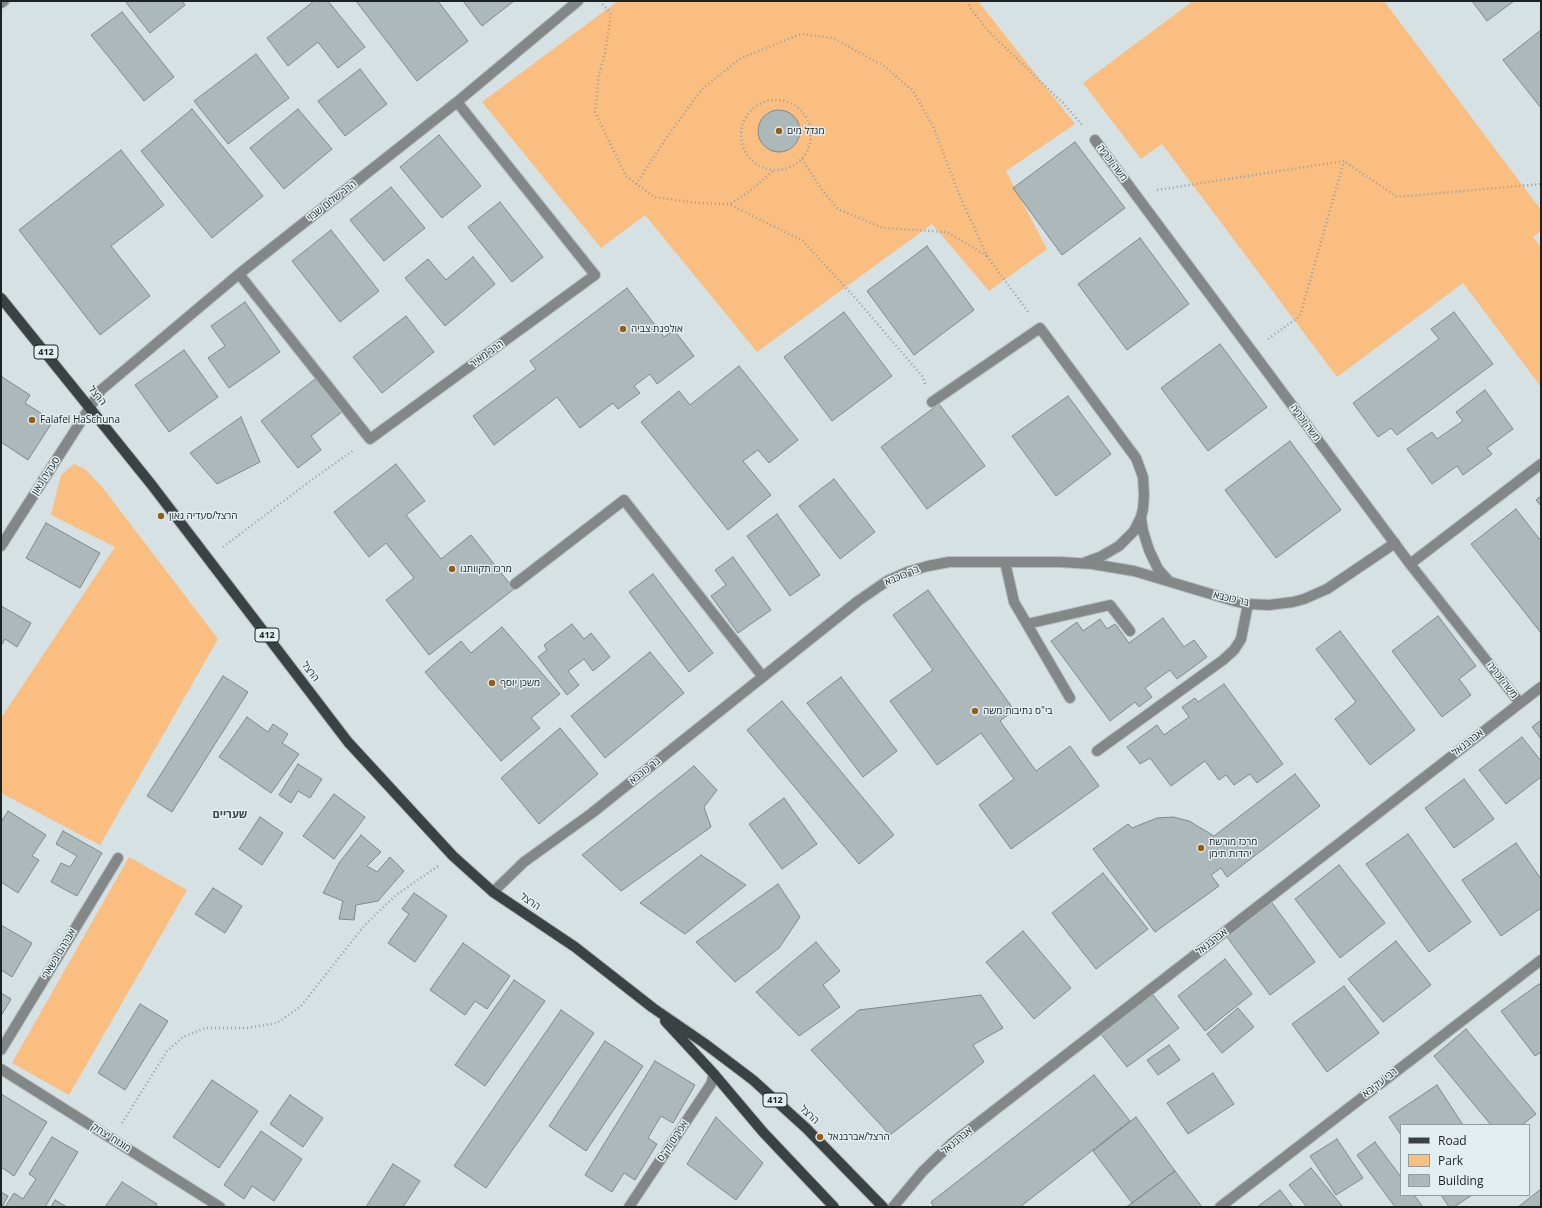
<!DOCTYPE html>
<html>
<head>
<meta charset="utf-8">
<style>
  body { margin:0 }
  #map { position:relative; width:1542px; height:1208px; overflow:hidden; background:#d5e1e3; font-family:"Open Sans",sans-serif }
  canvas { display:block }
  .frame { position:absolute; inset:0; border:2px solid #1d2223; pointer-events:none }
  .legend { position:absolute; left:1400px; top:1124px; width:130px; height:72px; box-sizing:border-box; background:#e2eef0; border:1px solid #939c9e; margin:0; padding:5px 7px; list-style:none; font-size:12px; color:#1d2223 }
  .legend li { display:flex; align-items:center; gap:8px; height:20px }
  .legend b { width:20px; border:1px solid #939c9e }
</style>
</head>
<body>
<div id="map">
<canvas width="1542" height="1208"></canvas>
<div class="frame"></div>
<ul class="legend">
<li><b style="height:5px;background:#3a4244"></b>Road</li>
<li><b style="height:11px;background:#fabe81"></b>Park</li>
<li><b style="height:11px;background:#adb8bb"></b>Building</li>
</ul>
</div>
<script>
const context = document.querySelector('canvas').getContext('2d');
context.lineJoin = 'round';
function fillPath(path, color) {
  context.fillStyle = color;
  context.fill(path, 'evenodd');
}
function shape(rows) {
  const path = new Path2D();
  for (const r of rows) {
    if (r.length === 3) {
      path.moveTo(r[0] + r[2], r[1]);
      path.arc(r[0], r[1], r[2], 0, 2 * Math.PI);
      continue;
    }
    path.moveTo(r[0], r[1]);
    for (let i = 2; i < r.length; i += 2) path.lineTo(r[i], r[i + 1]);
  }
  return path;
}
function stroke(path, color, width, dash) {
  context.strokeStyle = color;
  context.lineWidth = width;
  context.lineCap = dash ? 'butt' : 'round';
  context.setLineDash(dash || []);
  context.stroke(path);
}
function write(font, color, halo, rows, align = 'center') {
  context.font = font + ' "Open Sans",Heebo,sans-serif';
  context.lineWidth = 3;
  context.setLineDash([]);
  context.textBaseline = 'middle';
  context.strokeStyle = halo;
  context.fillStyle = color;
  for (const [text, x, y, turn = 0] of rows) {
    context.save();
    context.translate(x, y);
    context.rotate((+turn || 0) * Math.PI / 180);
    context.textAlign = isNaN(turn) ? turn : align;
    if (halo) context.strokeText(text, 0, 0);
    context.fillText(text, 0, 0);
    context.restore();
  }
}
fillPath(shape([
  [618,1,898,1,899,2,901,1,978,1,1075,124,1006,171,1047,249,989,291,932,224,757,352,645,215,601,248,482,102],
  [1193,1,1384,1,1541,210,1541,231,1533,237,1541,248,1541,387,1463,283,1337,377,1162,144,1141,159,1083,83],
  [74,464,85,469,103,488,218,639,100,845,1,793,1,718,115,547,51,515,61,475],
  [129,857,187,890,69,1095,12,1063]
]), '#fabe81');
const building = shape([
  [125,1,182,1,185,5,150,33,125,1],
  [314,1,328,1,365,47,338,68,318,42,288,66,267,38,314,1],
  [356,1,438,1,468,41,417,81,356,1],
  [463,1,514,1,482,26,463,1],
  [1472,1,1514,1,1487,21,1472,1],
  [122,12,174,77,144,101,91,35,122,12],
  [1541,30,1541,108,1503,60,1541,30],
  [256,54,289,98,228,144,194,101,256,54],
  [360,69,387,104,345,136,318,101,360,69],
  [192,109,263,196,212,238,141,151,192,109],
  [298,109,332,149,284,189,250,148,298,109],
  [779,131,21],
  [439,135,481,186,442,218,400,167,439,135],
  [1075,142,1125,208,1062,255,1013,188,1075,142],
  [121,150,164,205,111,246,150,296,100,335,19,230,121,150],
  [391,187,425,228,384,261,350,220,391,187],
  [500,202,543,257,512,282,468,227,500,202],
  [331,230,379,291,340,322,292,261,331,230],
  [1140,238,1189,304,1127,350,1078,284,1140,238],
  [927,246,974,310,914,355,867,291,927,246],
  [473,257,495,284,445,326,405,278,428,259,446,280,473,257],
  [627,288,664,337,674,330,694,356,657,384,650,374,634,386,640,393,618,409,613,403,580,428,557,397,494,445,473,416,536,369,530,361,627,288],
  [245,302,280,352,229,388,208,358,225,346,211,326,245,302],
  [844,312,892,376,832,421,784,357,844,312],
  [1454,312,1493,364,1397,435,1391,428,1378,437,1353,403,1439,339,1431,329,1454,312],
  [406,316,434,352,382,393,353,357,406,316],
  [1220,344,1267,407,1208,451,1161,388,1220,344],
  [184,350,218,397,169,432,135,385,184,350],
  [739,366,798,440,769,463,758,450,743,461,771,495,728,530,641,422,679,391,690,405,739,366],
  [2,377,30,395,25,403,53,421,28,460,1,442,1,379,2,377],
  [315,379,342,412,311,436,321,450,298,468,261,421,315,379],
  [1485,390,1513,429,1487,448,1492,454,1463,475,1457,466,1432,484,1407,449,1432,432,1437,439,1463,421,1456,412,1485,390],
  [1068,396,1111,454,1056,496,1012,436,1068,396],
  [939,404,985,466,927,509,881,447,939,404],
  [241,417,260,462,217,484,190,453,241,417],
  [1290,441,1341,510,1276,558,1225,490,1290,441],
  [396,464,425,501,406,515,441,559,471,535,514,589,429,655,386,600,414,578,386,543,369,557,334,512,396,464],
  [834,479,875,532,840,559,799,506,834,479],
  [1541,496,1541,506,1536,500,1541,496],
  [1516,509,1541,541,1541,633,1471,544,1516,509],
  [777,514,820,575,790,596,747,536,777,514],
  [46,523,100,553,80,588,26,558,46,523],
  [733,557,771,610,738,633,711,596,726,585,715,570,733,557],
  [653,574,713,653,689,672,629,592,653,574],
  [928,590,1014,710,1000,721,1036,771,1070,746,1099,786,1011,849,979,805,1014,779,981,733,937,765,890,701,933,670,893,615,928,590],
  [1,606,31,623,17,647,5,639,1,646,1,606],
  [1438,616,1476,666,1459,679,1471,695,1442,717,1392,651,1438,616],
  [1163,618,1184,647,1194,640,1207,657,1177,679,1170,670,1145,688,1152,697,1139,707,1135,702,1110,721,1051,641,1077,622,1083,631,1100,619,1107,629,1115,624,1129,643,1163,618],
  [572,624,584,639,591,633,610,657,593,671,584,659,568,671,579,685,567,695,538,657,547,650,544,645,572,624],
  [502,627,560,694,531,718,540,728,501,761,425,672,461,641,471,653,502,627],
  [1340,631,1415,730,1370,765,1335,719,1356,702,1316,649,1340,631],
  [650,652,684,693,605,758,571,716,650,652],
  [223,676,248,692,172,812,147,796,223,676],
  [841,677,897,751,863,777,807,703,841,677],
  [1224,684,1283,764,1257,783,1250,774,1234,785,1226,775,1219,780,1205,761,1171,786,1150,758,1140,764,1127,747,1157,725,1164,735,1189,717,1182,707,1195,698,1198,702,1224,684],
  [782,701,894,835,859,864,747,730,782,701],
  [247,717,268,732,273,724,288,734,282,743,299,754,271,793,219,757,247,717],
  [1541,720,1541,739,1532,727,1541,720],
  [560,728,598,774,539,824,501,778,560,728],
  [1522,737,1541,761,1541,777,1506,804,1479,770,1522,737],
  [298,764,322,779,310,798,298,791,291,803,279,795,298,764],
  [694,766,717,790,704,807,711,827,621,891,582,855,694,766],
  [1295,774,1320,806,1227,877,1221,868,1211,875,1219,886,1155,932,1093,849,1128,824,1132,828,1157,818,1173,817,1189,821,1214,836,1295,774],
  [1464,779,1494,819,1454,848,1425,808,1464,779],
  [334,794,365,817,334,859,303,836,334,794],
  [784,798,817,844,782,869,749,824,784,798],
  [8,811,46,835,32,856,39,860,18,893,1,882,1,822,8,811],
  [260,817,283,833,262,865,239,849,260,817],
  [63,831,102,853,77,896,51,882,61,863,70,867,77,856,56,844,63,831],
  [1408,834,1471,922,1429,952,1366,864,1408,834],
  [361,835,381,852,367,866,377,872,390,857,404,871,378,901,356,905,354,920,339,919,343,901,323,893,339,863,361,835],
  [1516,843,1541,879,1541,908,1501,936,1462,880,1516,843],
  [701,855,746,885,685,934,640,903,701,855],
  [1339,865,1385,923,1340,958,1295,899,1339,865],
  [1103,873,1148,929,1096,969,1052,913,1103,873],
  [778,884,800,917,779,948,735,982,696,942,778,884],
  [213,888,242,906,225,933,195,914,213,888],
  [414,893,447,916,415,962,388,943,409,914,402,909,414,893],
  [1270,900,1315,962,1270,995,1224,933,1270,900],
  [1,925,32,943,12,977,1,970,1,925],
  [1023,931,1071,988,1034,1019,986,962,1023,931],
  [1396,941,1431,985,1383,1022,1348,979,1396,941],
  [816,942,840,971,823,985,840,1007,799,1036,756,992,816,942],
  [463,943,510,976,487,1009,475,1001,465,1015,430,990,463,943],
  [1225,959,1252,994,1205,1031,1178,996,1225,959],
  [514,980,545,1001,485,1086,455,1065,514,980],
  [1539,984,1541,986,1541,1052,1535,1056,1501,1011,1539,984],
  [1344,986,1379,1033,1327,1072,1292,1024,1344,986],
  [1,993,11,999,1,1016,1,993],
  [981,995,1003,1028,973,1045,984,1062,890,1135,811,1050,859,1010,981,995],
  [1153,995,1179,1028,1127,1067,1101,1034,1153,995],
  [140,1004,168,1021,125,1090,98,1073,140,1004],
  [1238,1008,1254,1027,1222,1053,1207,1034,1238,1008],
  [561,1010,594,1033,486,1188,454,1166,561,1010],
  [1466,1029,1536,1114,1522,1125,1491,1125,1434,1056,1466,1029],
  [605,1041,643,1066,586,1151,549,1126,605,1041],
  [1169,1045,1180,1060,1158,1075,1147,1060,1169,1045],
  [655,1061,695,1085,673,1123,661,1116,648,1138,657,1144,635,1180,624,1173,612,1192,585,1175,655,1061],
  [1213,1073,1234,1104,1188,1134,1167,1103,1213,1073],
  [1094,1075,1130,1121,1020,1207,934,1207,931,1202,1094,1075],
  [212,1080,258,1111,219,1168,173,1137,212,1080],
  [1437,1085,1463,1125,1401,1125,1401,1135,1389,1117,1437,1085],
  [1,1094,47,1122,14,1176,1,1167,1,1094],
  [290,1095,323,1118,303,1147,270,1124,290,1095],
  [716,1117,763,1163,736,1200,687,1164,716,1117],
  [1136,1117,1175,1171,1132,1203,1093,1151,1136,1117],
  [261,1131,302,1159,274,1201,252,1186,244,1199,224,1185,261,1131],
  [52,1137,78,1152,45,1207,5,1207,14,1193,23,1199,36,1179,29,1174,52,1137],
  [1337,1139,1363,1178,1336,1195,1310,1156,1337,1139],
  [1375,1142,1401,1177,1401,1195,1414,1195,1423,1207,1395,1207,1357,1155,1375,1142],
  [393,1164,420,1181,403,1207,366,1207,393,1164],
  [1311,1168,1343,1207,1307,1207,1289,1185,1311,1168],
  [1175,1171,1202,1207,1126,1207,1132,1203,1175,1171],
  [122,1182,157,1204,155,1207,105,1207,122,1182],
  [1541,1189,1541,1207,1518,1207,1541,1189],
  [1280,1190,1293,1207,1257,1207,1280,1190],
  [1,1192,8,1196,2,1207,1,1207,1,1192],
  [1441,1195,1472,1195,1454,1207,1449,1207,1441,1195],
  [55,1200,67,1207,51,1207,55,1200]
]);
fillPath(building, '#adb8bb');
stroke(building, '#7f898b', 1);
const minor = shape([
  [1,3,4,1],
  [1095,140,1410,564,1520,703],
  [239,274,370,439,595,275,457,102],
  [932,402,1040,328,1136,458,1143,477,1144,495,1143,509,1141,517,1134,531,1119,546,1100,557,1086,562],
  [1141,517,1143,531,1149,550,1158,569,1168,580],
  [1,546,101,390,239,274,457,102,578,1],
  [1005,562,1014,602,1070,698],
  [1410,564,1541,464],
  [515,584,624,500,763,677],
  [1027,624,1110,605,1130,631],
  [1097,751,1223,660,1234,650,1241,639,1248,604],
  [493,892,524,862,592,813,858,601,887,581,907,572,928,566,949,562,1060,562,1092,564,1134,571,1234,601,1248,604,1269,605,1293,602,1304,599,1327,589,1395,543],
  [1,1050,118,858],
  [1,1069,220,1207],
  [629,1207,711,1084,714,1074],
  [893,1207,923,1171,951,1144,1541,687],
  [1220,1207,1541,960]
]);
const major = shape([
  [1,298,151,484,348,742,453,856,493,892,575,947,653,1008,704,1043,753,1080,806,1128,883,1207],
  [665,1021,714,1074,763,1132,834,1207]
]);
stroke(minor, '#b4bfc0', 12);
stroke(major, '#b4bfc0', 12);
stroke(shape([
  [600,1,611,14,605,53,599,74,595,112,626,176,654,197,697,203,730,204,750,191,774,170],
  [967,1,971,9,988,31,1063,103,1083,126],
  [776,135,35],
  [802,159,823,191,838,209,883,228,947,232,987,256],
  [636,184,669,134,702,89,741,58,801,34,833,38,884,66,913,91,933,126,959,194,987,256,1029,313],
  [1157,190,1344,161,1397,197,1541,184],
  [731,205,803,241,857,300,923,377,925,384],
  [1268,339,1300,316,1344,161],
  [223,547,310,481,354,450],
  [122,1123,167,1051,183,1037,205,1028,246,1028,277,1023,301,1006,364,926,396,895,438,866]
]), '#97a0a2', 2.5, [1, 3]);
stroke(minor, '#838788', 10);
stroke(major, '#3a4244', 10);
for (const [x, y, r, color] of [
  [779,131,4,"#955e17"],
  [623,329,4,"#955e17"],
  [32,420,4,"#955e17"],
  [161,516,4,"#955e17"],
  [452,569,4,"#955e17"],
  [492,683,4,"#955e17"],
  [975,711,4,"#955e17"],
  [1201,848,4,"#955e17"],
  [820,1137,4,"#955e17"]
]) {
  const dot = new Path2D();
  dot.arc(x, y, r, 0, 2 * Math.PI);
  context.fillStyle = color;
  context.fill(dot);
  stroke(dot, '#e2eef0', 1.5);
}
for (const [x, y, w] of [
  [46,352,24],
  [267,635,24],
  [775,1100,24]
]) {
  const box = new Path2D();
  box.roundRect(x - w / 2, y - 7, w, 14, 3);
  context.fillStyle = '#e2eef0';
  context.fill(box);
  stroke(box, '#1d2223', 1);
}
write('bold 9px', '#1d2223', null, [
  ["412",46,352],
  ["412",267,635],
  ["412",775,1100]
]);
write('10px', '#1d2223', '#e2eef0', [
  ["מגדל מים",787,131],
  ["אולפנת צביה",631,329],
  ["Falafel HaSchuna",40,420],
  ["הרצל/סעדיה גאון",169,516],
  ["מרכז תקוותנו",460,569],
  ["משכן יוסף",500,683],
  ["בי\"ס נתיבות משה",983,711],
  ["מרכז מורשת",1209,842],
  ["יהדות תימן",1209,854],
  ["הרצל/אברבנאל",828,1137]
], 'left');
write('10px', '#1d2223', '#e2eef0', [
  ["משה זכריה",1112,163,53],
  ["הרב שלום שבזי",332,201,-38],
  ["הרב מאיר",487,354,-36],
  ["הרצל",97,396,51],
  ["משה זכריה",1305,423,53],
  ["סעדיה גאון",46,476,-57],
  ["בר כוכבא",902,576,-23],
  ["בר כוכבא",1231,599,13],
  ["הרצל",310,672,53],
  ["משה זכריה",1502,680,52],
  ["אברבנאל",1468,743,-38],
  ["בר כוכבא",645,771,-39],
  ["הרצל",530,902,34],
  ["אברבנאל",1212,942,-38],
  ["אברהם בשארי",59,954,-59],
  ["רבי עקיבא",1380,1083,-38],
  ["הרצל",809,1115,43],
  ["מוגזח יצחק",111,1138,32],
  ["אפרים זק\"ס",673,1141,-56],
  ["אברבנאל",957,1141,-40]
]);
write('bold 11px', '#3d4749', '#e2eef0', [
  ["שעריים",230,815]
]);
</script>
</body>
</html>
